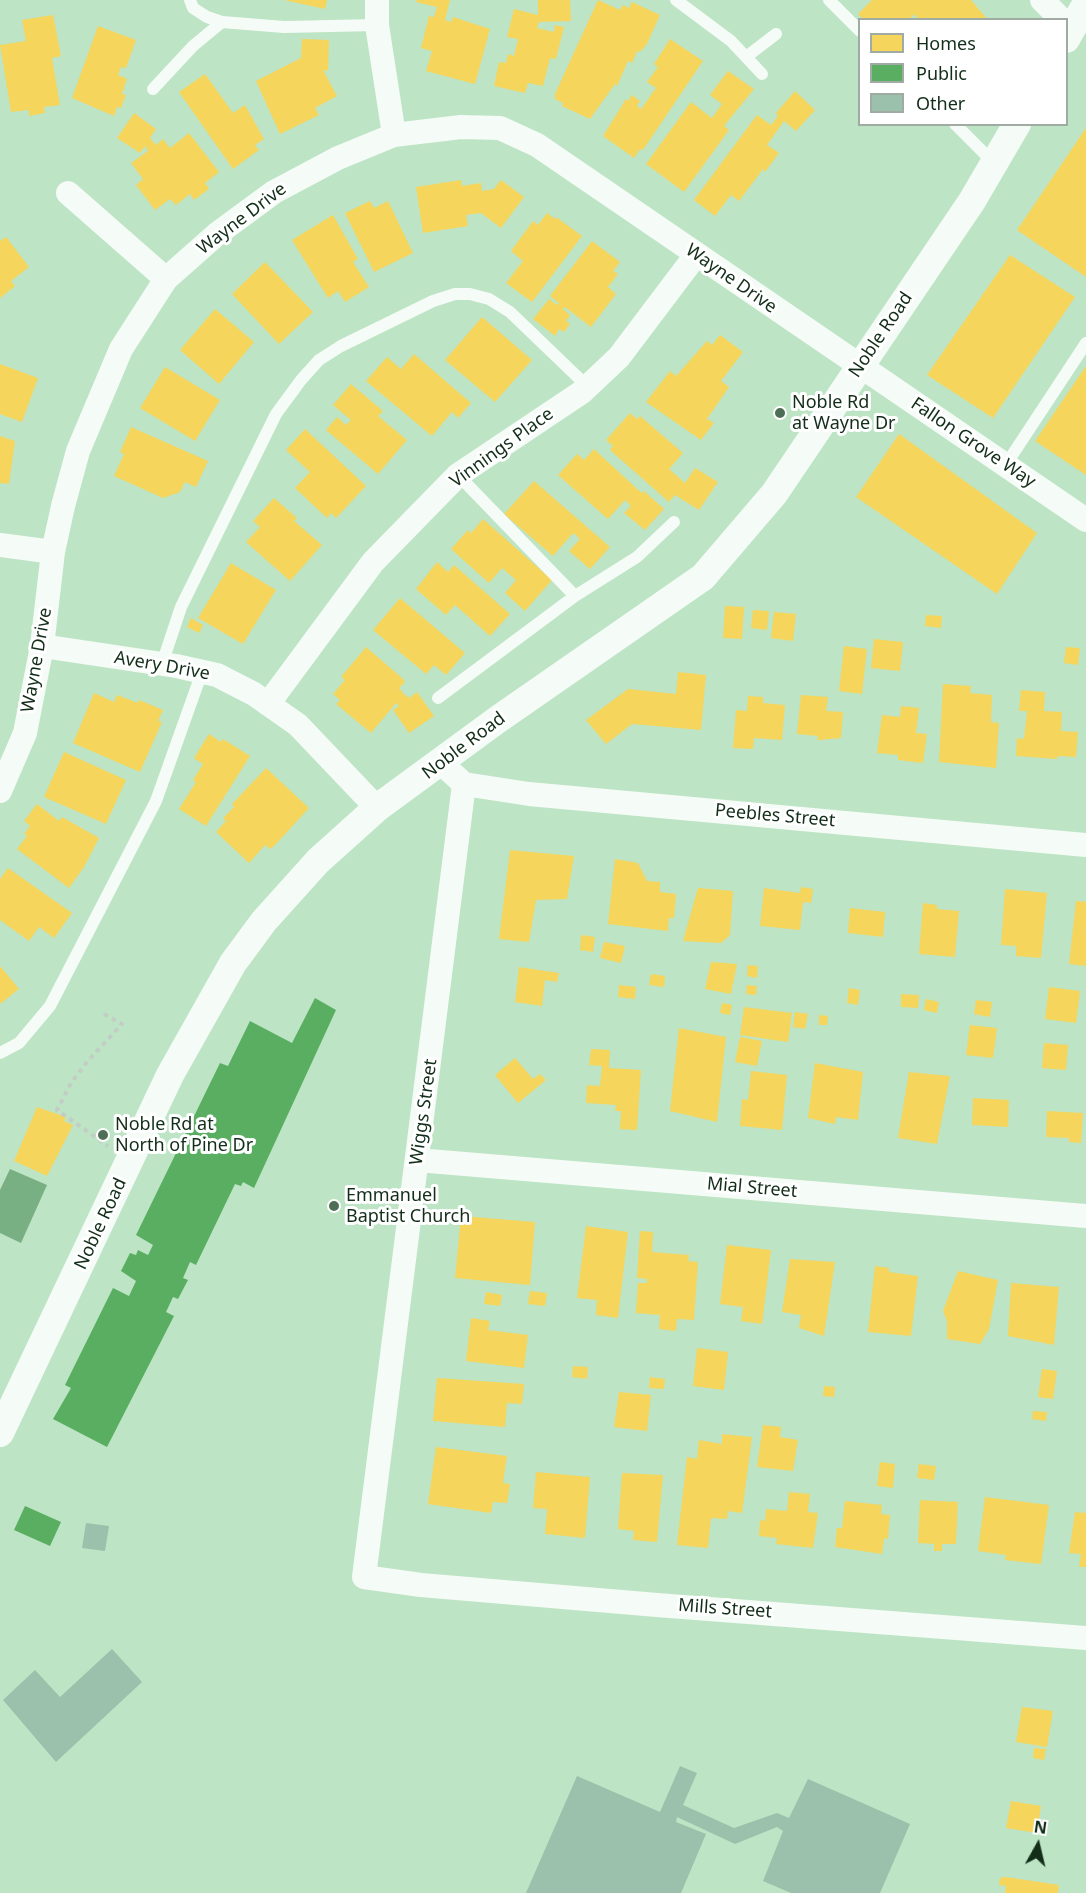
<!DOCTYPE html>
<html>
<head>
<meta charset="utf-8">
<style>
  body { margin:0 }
  #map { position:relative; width:1086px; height:1893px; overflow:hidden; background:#bde4c4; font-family:"Noto Sans",sans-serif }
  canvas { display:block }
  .legend { position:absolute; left:858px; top:18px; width:210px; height:108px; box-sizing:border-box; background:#fff; border:2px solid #a0aba3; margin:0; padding:8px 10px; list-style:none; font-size:18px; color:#122e19 }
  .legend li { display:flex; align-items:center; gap:12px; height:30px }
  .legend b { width:30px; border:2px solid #a0aba3 }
  .north { position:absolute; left:1008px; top:1815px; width:60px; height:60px; -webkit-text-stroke:4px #fff; paint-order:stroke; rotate:8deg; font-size:16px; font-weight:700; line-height:24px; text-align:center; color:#122e19 }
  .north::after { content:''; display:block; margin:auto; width:21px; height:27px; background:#122e19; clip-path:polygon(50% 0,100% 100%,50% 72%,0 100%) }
</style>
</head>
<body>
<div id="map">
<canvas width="1086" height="1893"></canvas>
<ul class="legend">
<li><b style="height:16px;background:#f6d55c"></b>Homes</li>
<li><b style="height:16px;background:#5aae61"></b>Public</li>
<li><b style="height:16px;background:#9bc0ab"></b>Other</li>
</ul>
<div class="north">N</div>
</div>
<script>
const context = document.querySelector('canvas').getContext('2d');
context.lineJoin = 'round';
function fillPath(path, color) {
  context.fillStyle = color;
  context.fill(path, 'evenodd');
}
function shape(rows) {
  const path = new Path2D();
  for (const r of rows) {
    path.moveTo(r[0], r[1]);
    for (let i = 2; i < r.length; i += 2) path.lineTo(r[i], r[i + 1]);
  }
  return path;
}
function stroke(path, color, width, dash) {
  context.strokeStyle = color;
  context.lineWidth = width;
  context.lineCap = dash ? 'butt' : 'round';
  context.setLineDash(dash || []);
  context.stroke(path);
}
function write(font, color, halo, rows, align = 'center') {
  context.font = font + ' "Noto Sans",sans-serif';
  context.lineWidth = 6;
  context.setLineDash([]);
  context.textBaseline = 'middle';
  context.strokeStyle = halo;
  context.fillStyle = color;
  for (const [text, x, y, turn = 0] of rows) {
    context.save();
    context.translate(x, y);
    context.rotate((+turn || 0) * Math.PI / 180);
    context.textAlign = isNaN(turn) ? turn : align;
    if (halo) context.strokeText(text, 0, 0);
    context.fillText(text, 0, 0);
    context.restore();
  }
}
fillPath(shape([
  [10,1169,47,1185,21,1243,0,1233,0,1190]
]), '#78af83');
fillPath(shape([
  [284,0,327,0,325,9],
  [417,0,450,0,445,20,451,22,453,17,490,29,475,84,426,71,432,51,421,48,429,16,434,17,437,7,416,2],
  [538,0,570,0,571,21,539,22,537,28,554,32,555,25,564,27,556,59,550,58,543,86,528,83,525,93,494,86,499,62,506,63,508,54,514,56,518,39,507,37,514,9,538,15],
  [598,0,620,10,623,5,629,8,632,2,660,15,647,44,640,52,637,51,632,63,628,61,617,86,615,84,590,119,562,106,563,103,555,99,555,94],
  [872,0,971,0,988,20,919,20,914,14,909,20,864,20,858,14],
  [53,15,61,56,52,58,60,105,44,107,45,113,29,116,29,110,11,112,0,45,26,41,22,20],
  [98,26,136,40,126,68,121,67,118,75,127,79,122,94,126,95,121,108,117,107,114,116,72,98],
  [302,39,329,40,328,71,323,70,337,96,315,108,319,115,280,134,256,81,301,58],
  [670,39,703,61,643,150,640,149,634,158,603,136,626,99,628,101,632,95,640,101,637,106,641,109,656,88,647,82,658,67,654,64],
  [728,71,754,89,724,126,729,130,684,192,646,164,691,102,712,118,722,104,710,95],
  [205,74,233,113,245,105,264,139,255,145,259,150,233,169,179,92],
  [795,91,815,110,796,131,784,121,767,145,779,153,765,172,763,169,739,201,731,195,715,216,694,200,757,115,771,125,778,116,776,113],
  [134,113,156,129,150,138,156,145,163,139,170,148,189,133,219,172,205,183,209,189,194,200,190,194,176,205,170,199,155,210,136,185,143,179,131,163,148,151,145,146,140,153,117,138],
  [1086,128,1086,277,1017,230],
  [461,180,462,186,481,183,482,191,494,189,501,180,524,197,501,228,481,213,466,215,468,226,423,233,416,187],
  [370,201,374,208,388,201,413,253,374,272,345,213],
  [547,213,555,219,556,217,582,236,532,302,506,283,523,261,511,251,533,221,538,225],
  [333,215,358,259,353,262,369,287,345,302,338,291,328,298,292,240],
  [6,237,29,267,11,281,15,286,0,298,0,241],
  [592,241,620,262,613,271,618,274,608,287,616,294,591,327,565,307,563,309,570,315,566,321,570,324,564,332,559,329,555,336,533,319,549,299,557,305,559,303,550,296],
  [1010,255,1075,297,993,418,927,375],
  [265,262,313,312,279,344,232,294],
  [215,309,254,342,219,384,180,350],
  [482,317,532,360,495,402,445,360],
  [720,335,743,352,721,381,729,387,707,419,714,423,701,440,646,402,670,371,676,376,707,341,712,345],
  [414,354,471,403,458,418,452,412,432,436,366,381,387,357,401,369],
  [0,364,38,378,22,422,0,414],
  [1086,366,1086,475,1035,441],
  [165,367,220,400,195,441,140,408],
  [351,384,383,411,378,416,407,440,378,474,326,430,337,417,346,425,351,420,333,405],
  [630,413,637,419,640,416,683,453,669,469,685,483,695,468,718,482,699,510,675,495,669,502,610,450,613,446,606,440],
  [131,427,208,461,196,487,185,482,180,492,163,498,114,476,124,454,120,452],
  [305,429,366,486,336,518,331,513,327,518,295,488,310,472,286,450],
  [899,434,1037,533,997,594,856,497],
  [0,436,15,441,9,484,0,483],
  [594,449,636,488,642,493,644,491,664,509,645,530,624,513,631,506,625,500,608,519,558,475,577,454,584,460],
  [534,481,610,547,590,569,569,551,580,539,573,533,553,556,504,514],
  [274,498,297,518,294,521,322,545,290,581,246,542,260,527,253,521],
  [483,519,552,580,525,611,505,593,516,580,502,568,489,583,451,549,468,530,471,533],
  [437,562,448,572,454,565,510,614,490,636,455,605,446,615,416,589],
  [231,563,276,590,243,644,198,618],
  [400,598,465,653,446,675,434,665,426,674,373,630],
  [725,606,744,607,742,639,723,638],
  [753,610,769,611,767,630,751,628],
  [774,612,796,614,793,641,771,638],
  [926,615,942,616,941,628,925,626],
  [191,618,203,625,199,633,187,627],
  [874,639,903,642,900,671,871,668],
  [844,646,867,649,862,694,839,691],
  [366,647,402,678,405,682,399,688,404,694,409,698,417,692,434,716,409,733,393,710,399,706,396,703,371,733,336,704,340,700,333,694,345,680,341,677],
  [1066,647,1080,648,1078,665,1064,663],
  [678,672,706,675,701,730,632,724,606,744,586,720,628,689,676,694],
  [943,684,971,686,970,693,992,695,991,722,999,723,996,768,939,762],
  [1021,690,1045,692,1044,711,1062,712,1061,731,1078,732,1076,757,1058,756,1057,759,1016,756,1017,738,1024,739,1027,711,1019,711],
  [94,693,114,702,117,695,138,703,139,700,163,710,158,721,162,722,140,772,73,743],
  [801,695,828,697,826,711,843,712,841,738,820,740,817,740,818,736,797,734],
  [748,696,763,697,763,703,785,705,782,740,754,738,753,749,733,748,736,710,747,711],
  [901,706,919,708,916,733,927,734,923,763,898,760,898,755,877,753,882,715,900,717],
  [209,734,221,742,223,739,250,756,206,826,179,809,196,782,193,780,203,764,194,758],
  [64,752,126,780,106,824,44,797],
  [266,768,309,808,275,845,270,849,265,845,249,863,216,832,226,821,223,818,234,807,232,804],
  [37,804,59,821,62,817,99,838,84,867,69,888,17,849,27,836,24,834,30,826,24,821],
  [510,850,574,856,567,899,536,900,529,942,499,939],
  [615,859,638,863,647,881,660,882,660,892,676,894,674,918,669,918,668,931,608,924],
  [8,868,72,913,54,938,39,927,29,941,0,920,0,879],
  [801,887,813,889,811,903,803,902,800,930,760,926,764,888,800,893],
  [698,888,733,891,730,935,721,943,683,941],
  [1005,889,1047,893,1041,958,1016,956,1016,946,1001,945],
  [1076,901,1086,902,1086,966,1069,964],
  [923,903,937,905,937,909,959,911,955,957,919,954],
  [850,908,885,912,883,937,848,933],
  [581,935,595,937,593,952,580,950],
  [604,942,625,946,621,963,600,958],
  [711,962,737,964,731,994,705,989],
  [748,965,758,966,757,978,747,976],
  [0,966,19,989,0,1004],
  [519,967,559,973,557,982,545,980,542,1006,515,1002],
  [651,974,665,976,664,987,649,985],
  [619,985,636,987,635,999,618,997],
  [747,985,757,986,756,995,746,994],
  [1049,987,1080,991,1076,1023,1045,1019],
  [849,988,860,990,858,1005,847,1003],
  [901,994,919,995,918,1008,901,1007],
  [926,999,939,1002,937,1013,924,1010],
  [976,1000,992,1002,990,1017,974,1014],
  [722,1003,732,1005,730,1015,720,1013],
  [744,1007,792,1013,788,1042,740,1035],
  [795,1012,808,1014,805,1029,793,1027],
  [819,1015,828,1016,827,1025,819,1025],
  [970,1025,997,1028,993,1058,966,1055],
  [679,1028,726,1037,717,1122,670,1111],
  [740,1037,762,1041,757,1066,735,1062],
  [1044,1043,1068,1045,1066,1070,1042,1068],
  [591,1049,610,1050,609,1068,641,1070,637,1130,620,1129,621,1111,615,1111,616,1105,586,1103,587,1085,600,1086,602,1066,589,1065],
  [515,1058,533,1079,540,1074,546,1080,518,1103,495,1075],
  [815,1063,863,1072,858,1120,836,1117,835,1124,808,1118],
  [751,1071,787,1075,782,1130,740,1126,742,1099,748,1100],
  [909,1072,950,1076,937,1144,898,1138],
  [973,1098,1009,1100,1008,1127,972,1125],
  [37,1107,66,1117,64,1121,73,1125,47,1176,14,1161],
  [1047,1111,1083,1113,1081,1143,1069,1142,1069,1138,1046,1137],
  [461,1216,535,1222,530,1285,455,1278],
  [586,1226,628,1232,618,1318,596,1315,597,1300,577,1298],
  [640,1231,653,1232,652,1252,689,1255,688,1261,698,1262,694,1320,677,1319,676,1331,659,1329,660,1315,636,1313,638,1283,647,1283,647,1279,637,1278],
  [727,1245,771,1250,762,1324,741,1321,743,1307,720,1304],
  [790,1259,835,1262,824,1336,799,1328,801,1315,782,1312],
  [875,1266,889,1268,889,1272,918,1276,911,1336,868,1332],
  [958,1271,998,1280,989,1329,980,1344,947,1339,947,1321,943,1311],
  [1011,1283,1059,1287,1054,1345,1008,1336],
  [530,1291,547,1293,545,1306,528,1304],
  [486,1292,502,1295,500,1306,484,1304],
  [471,1318,490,1321,488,1330,528,1335,524,1368,466,1361],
  [697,1348,728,1352,724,1390,693,1386],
  [573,1366,588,1367,587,1379,572,1377],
  [1042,1369,1057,1371,1053,1399,1038,1397],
  [650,1377,665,1379,664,1389,649,1388],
  [437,1378,524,1384,522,1404,507,1403,505,1427,433,1421],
  [824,1386,835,1387,834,1397,823,1396],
  [619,1392,651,1395,647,1431,614,1427],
  [1033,1411,1047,1412,1046,1421,1032,1419],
  [763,1425,781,1427,780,1437,798,1440,793,1471,757,1467],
  [722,1434,752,1437,742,1513,728,1511,727,1519,711,1518,708,1548,677,1545,687,1457,697,1459,699,1440,722,1444],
  [436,1447,507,1456,503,1483,510,1484,507,1503,493,1502,491,1513,428,1504],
  [880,1462,895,1464,893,1488,877,1486],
  [919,1464,936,1466,934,1480,917,1478],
  [536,1472,590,1477,585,1538,545,1534,547,1509,533,1508],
  [622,1473,663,1475,657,1542,633,1540,634,1531,618,1529],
  [789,1492,810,1494,808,1512,818,1513,813,1548,776,1544,777,1538,759,1536,760,1520,765,1521,766,1509,787,1511],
  [985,1497,1049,1505,1041,1564,1005,1560,1006,1555,978,1551],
  [920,1500,958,1502,956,1544,942,1544,942,1551,934,1551,934,1544,918,1543],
  [845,1501,882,1505,881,1514,890,1515,888,1539,884,1538,882,1554,835,1547,837,1528,842,1528],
  [1075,1512,1086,1513,1086,1567,1079,1567,1081,1554,1069,1553],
  [1022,1707,1053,1711,1047,1747,1016,1742],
  [1034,1748,1046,1749,1044,1760,1033,1758],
  [1011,1801,1041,1806,1037,1833,1006,1828],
  [1006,1877,1059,1885,1058,1893,1005,1893,1006,1886,999,1885,1000,1878]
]), '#f6d55c');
fillPath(shape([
  [315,998,336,1010,254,1188,243,1182,241,1186,235,1184,196,1265,190,1262,183,1278,188,1280,178,1299,173,1297,166,1312,174,1316,107,1447,53,1419,71,1388,65,1385,113,1288,129,1296,136,1281,121,1271,130,1253,136,1255,138,1250,148,1255,153,1245,136,1235,220,1063,228,1066,250,1021,292,1043],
  [25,1506,61,1522,50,1546,14,1530]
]), '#5aae61');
fillPath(shape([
  [86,1523,109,1526,105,1551,82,1548],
  [112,1649,142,1682,56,1762,3,1700,35,1670,60,1697],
  [680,1766,697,1773,683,1805,734,1828,777,1813,789,1818,808,1779,910,1824,880,1893,791,1893,763,1881,783,1831,777,1827,735,1844,677,1817,676,1822,706,1834,681,1893,526,1893,577,1776,660,1812]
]), '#9bc0ab');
stroke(shape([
  [104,1014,122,1024,87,1062,71,1083,57,1110,108,1146]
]), '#c2cec5', 4, [4.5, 4.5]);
stroke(shape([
  [190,0,193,8,207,17,222,22,284,27,377,25],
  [676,0,731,41,762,74],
  [829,0,860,31],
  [746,57,776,34],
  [153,89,193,46,222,22],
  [955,124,994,163],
  [1005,466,1086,343],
  [458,475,575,596],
  [162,664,181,607,276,414,301,380,319,360,341,346,433,301,455,294,470,294,489,299,510,312,587,386],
  [438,698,575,596,637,557,674,522],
  [0,1053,19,1043,50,1006,156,801,202,672]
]), '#f5fbf6', 12);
stroke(shape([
  [377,0,377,25,394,135],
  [1042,0,1062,20],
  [68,193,166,279],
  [0,545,53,552],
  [42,646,176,666,217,675,254,694,298,725,377,808],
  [268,704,373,562,458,475,582,392,619,357,696,255],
  [441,763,464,784,364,1577,421,1585,657,1605,1086,1638],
  [464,784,529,794,1086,845],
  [0,791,25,733,42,646,53,552,63,506,78,451,121,349,166,279,217,234,274,192,338,158,394,135,461,127,500,128,537,145,1086,520],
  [417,1160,1086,1216]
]), '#f5fbf6', 24);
stroke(shape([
  [1066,39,1086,4],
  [0,1433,170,1075,233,963,264,921,318,861,377,808,497,720,703,577,774,494,972,201,1017,124]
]), '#f5fbf6', 28);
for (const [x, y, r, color] of [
  [780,413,6,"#4e6e55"],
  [103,1135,6,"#4e6e55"],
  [334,1206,6,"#4e6e55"]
]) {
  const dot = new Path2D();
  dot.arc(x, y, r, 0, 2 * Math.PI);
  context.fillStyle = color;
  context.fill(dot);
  stroke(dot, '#fff', 2);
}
write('18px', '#122e19', '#fff', [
  ["Wayne Drive",242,219,-37],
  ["Wayne Drive",731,279,35],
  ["Noble Road",881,335,-56],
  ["Fallon Grove Way",973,443,34],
  ["Vinnings Place",502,448,-36],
  ["Wayne Drive",37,660,-80],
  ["Avery Drive",162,666,10],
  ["Noble Road",464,746,-37],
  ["Peebles Street",775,816,5],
  ["Wiggs Street",424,1112,-82],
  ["Mial Street",752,1188,5],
  ["Noble Road",101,1224,-65],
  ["Mills Street",725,1609,4]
]);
write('18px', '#122e19', '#fff', [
  ["Noble Rd",792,403],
  ["at Wayne Dr",792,424],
  ["Noble Rd at",115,1125],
  ["North of Pine Dr",115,1146],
  ["Emmanuel",346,1196],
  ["Baptist Church",346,1217]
], 'left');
</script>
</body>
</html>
